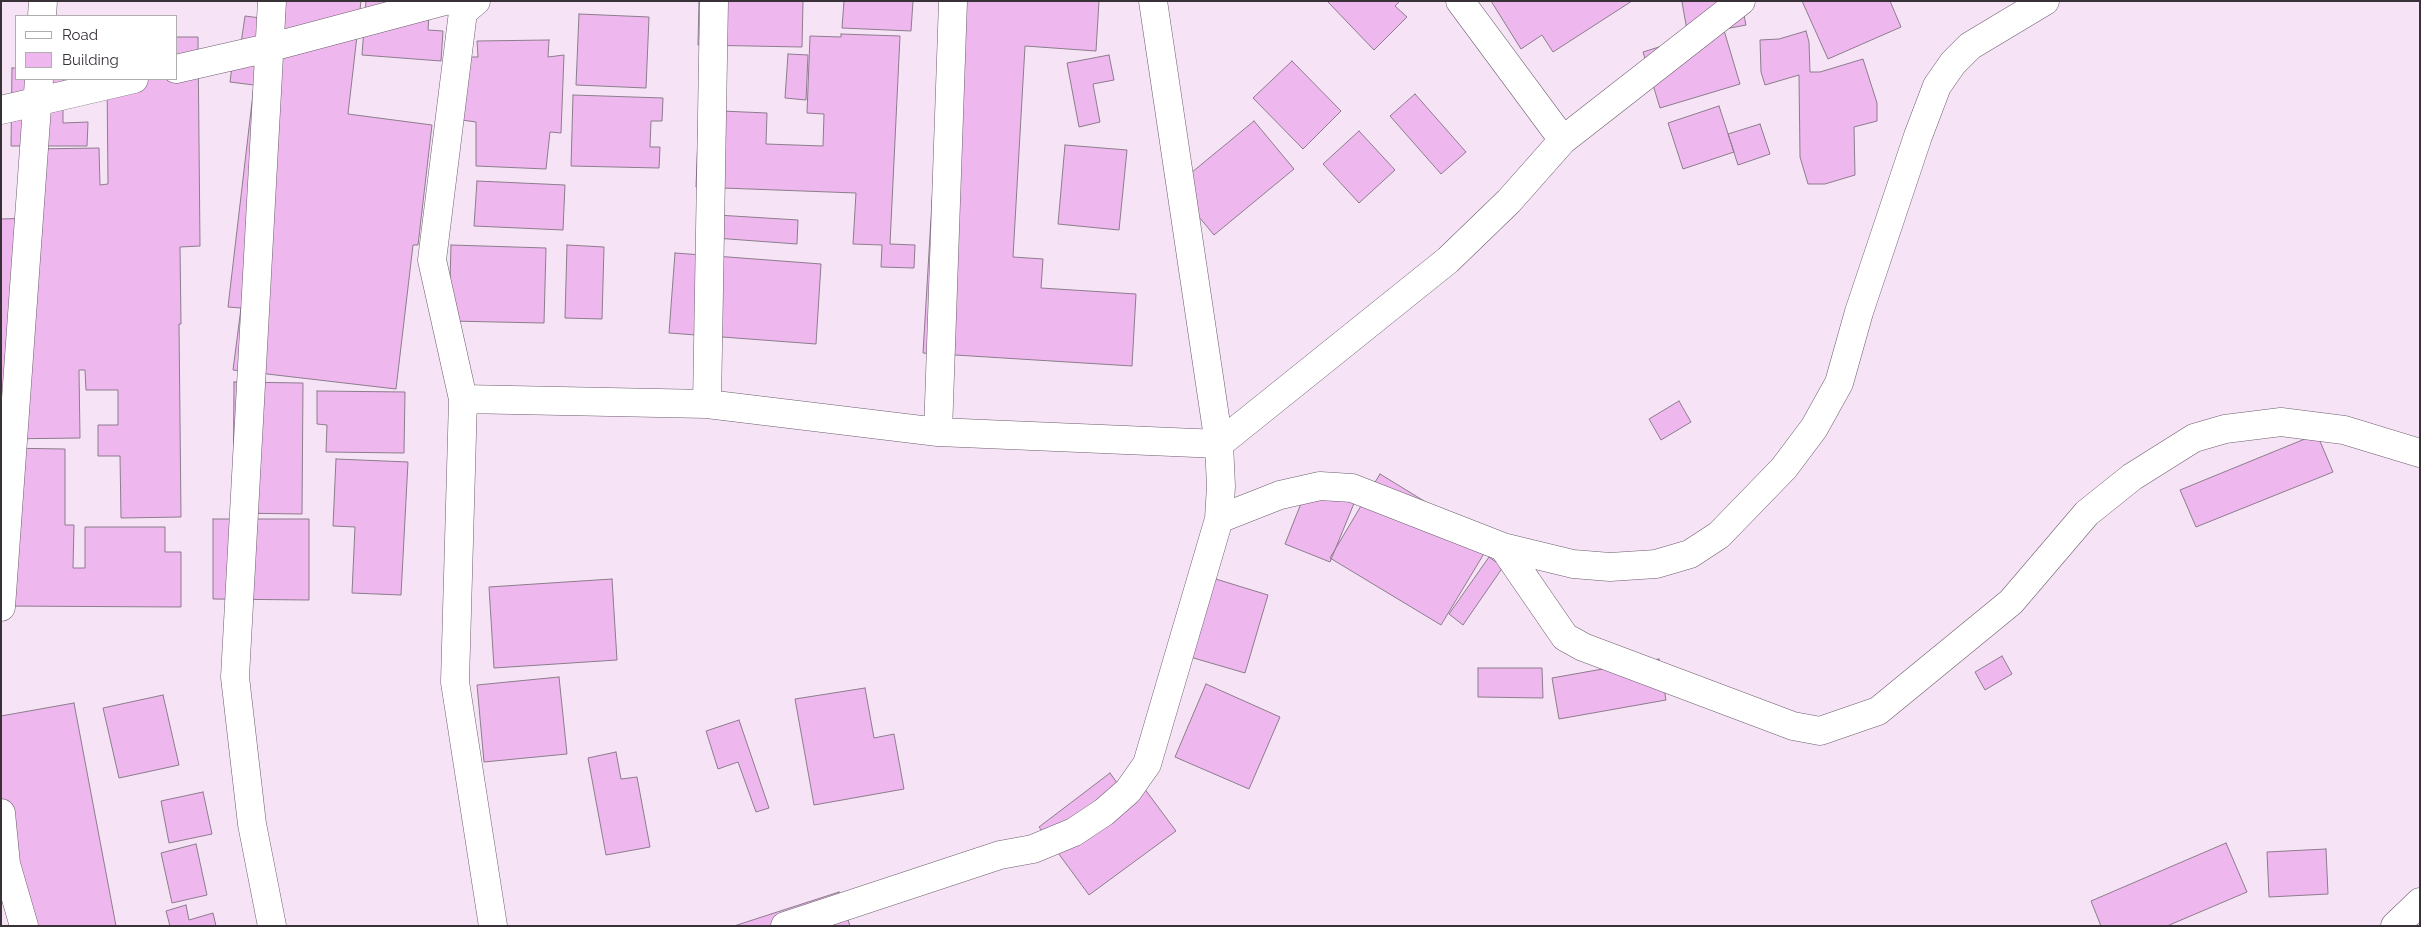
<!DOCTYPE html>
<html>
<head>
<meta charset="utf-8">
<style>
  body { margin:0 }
  #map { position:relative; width:2421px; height:927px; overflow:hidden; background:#f6e4f6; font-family:Raleway,sans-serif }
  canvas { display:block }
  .frame { position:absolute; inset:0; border:2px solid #383138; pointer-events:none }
  .legend { position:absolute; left:15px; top:15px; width:162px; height:65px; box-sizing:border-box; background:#fff; border:1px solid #afadaf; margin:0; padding:6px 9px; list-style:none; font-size:15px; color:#383138 }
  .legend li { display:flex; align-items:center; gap:10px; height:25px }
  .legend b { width:25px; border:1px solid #afadaf }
</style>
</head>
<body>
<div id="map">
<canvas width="2421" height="927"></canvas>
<div class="frame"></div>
<ul class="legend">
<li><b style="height:6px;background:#fff"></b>Road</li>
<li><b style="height:14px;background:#eeb8ee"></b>Building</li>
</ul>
</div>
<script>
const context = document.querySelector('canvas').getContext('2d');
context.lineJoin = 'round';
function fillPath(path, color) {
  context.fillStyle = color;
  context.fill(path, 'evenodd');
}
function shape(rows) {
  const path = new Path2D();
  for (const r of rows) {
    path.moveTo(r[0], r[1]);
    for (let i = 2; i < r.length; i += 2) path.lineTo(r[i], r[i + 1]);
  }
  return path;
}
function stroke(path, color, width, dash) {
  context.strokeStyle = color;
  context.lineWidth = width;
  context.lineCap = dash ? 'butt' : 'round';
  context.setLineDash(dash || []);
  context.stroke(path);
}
const building = shape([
  [278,1,361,1,348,114,432,125,418,245,413,245,396,389,233,370,241,308,228,307,254,85,230,82,234,50,240,50,245,16,276,20,278,1],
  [366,1,430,1,428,30,443,31,441,61,362,55,366,1],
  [699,1,803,1,802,47,698,45,699,1],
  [844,1,913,1,911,31,842,28,844,1],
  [944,1,1099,1,1096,51,1025,46,1013,257,1043,259,1041,288,1136,294,1132,366,923,353,944,1],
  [1327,1,1400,1,1395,6,1407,17,1374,50,1327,1],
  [1491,1,1632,1,1553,52,1542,35,1521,49,1491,1],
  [1686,1,1741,1,1746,25,1688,36,1682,2,1686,1],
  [1802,1,1890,1,1901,27,1828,59,1802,1],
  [579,14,649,17,646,88,576,85,579,14],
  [1723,27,1740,84,1660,108,1643,52,1723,27],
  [1806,31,1809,42,1810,72,1820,72,1863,59,1877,103,1877,121,1854,127,1855,175,1825,184,1808,184,1800,157,1799,75,1765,85,1761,72,1760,40,1779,39,1806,31],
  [841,34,900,36,890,244,915,245,914,268,881,267,882,245,853,244,856,193,696,187,699,110,767,113,766,144,823,146,824,114,807,113,810,36,841,37,841,34],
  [176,37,198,37,200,246,180,247,181,324,179,324,181,517,121,518,120,456,98,456,98,425,118,425,118,390,86,390,85,370,79,370,80,438,1,439,1,219,33,218,32,149,99,148,100,185,108,184,107,79,176,79,176,37],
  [549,40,548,57,564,55,561,133,550,132,546,169,476,166,476,122,462,120,466,57,478,57,477,41,549,40],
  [788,54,808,55,806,100,785,98,788,54],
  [1109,55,1114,80,1093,84,1100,122,1079,127,1067,63,1109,55],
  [1292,61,1341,111,1303,149,1253,98,1292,61],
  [12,68,16,68,16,79,63,79,63,123,88,122,87,146,11,146,12,68],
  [1415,94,1466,152,1441,174,1390,116,1415,94],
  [573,95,663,98,662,121,651,121,650,147,660,147,659,168,571,166,573,95],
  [1719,106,1734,152,1683,169,1668,123,1719,106],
  [1254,121,1294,169,1214,235,1174,187,1254,121],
  [1760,124,1770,154,1738,165,1728,134,1760,124],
  [1359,131,1395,170,1359,203,1323,164,1359,131],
  [1065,145,1127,150,1119,230,1058,224,1065,145],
  [477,181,565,185,563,230,474,226,477,181],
  [717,215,798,220,797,244,715,238,717,215],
  [451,245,546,248,544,323,449,321,451,245],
  [567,245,604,247,602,319,565,318,567,245],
  [675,253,821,264,816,344,669,333,675,253],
  [234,382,303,383,302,514,233,513,234,382],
  [317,391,405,392,404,453,326,452,327,425,317,424,317,391],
  [1679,401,1691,422,1661,440,1649,419,1679,401],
  [2317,434,2333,472,2196,527,2180,490,2317,434],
  [1,448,65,449,65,525,74,525,73,568,85,568,85,527,165,527,165,552,181,552,181,607,1,606,1,448],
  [336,459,408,462,401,595,352,593,355,527,333,526,336,459],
  [1380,474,1491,542,1441,625,1330,558,1380,474],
  [1311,478,1357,496,1330,562,1285,544,1311,478],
  [213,519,309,519,309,600,213,599,213,519],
  [1489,557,1503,567,1463,625,1449,614,1489,557],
  [1196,573,1268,595,1245,673,1173,652,1196,573],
  [612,579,617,660,494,668,489,587,612,579],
  [2002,656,2012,674,1985,690,1975,672,2002,656],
  [1659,659,1666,700,1559,719,1552,678,1659,659],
  [1478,668,1542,668,1543,698,1478,697,1478,668],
  [559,677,567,754,484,762,477,685,559,677],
  [1206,684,1280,717,1249,789,1175,757,1206,684],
  [865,688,874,738,894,734,904,789,814,805,795,699,865,688],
  [163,695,179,765,119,778,103,708,163,695],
  [74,703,116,926,22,926,1,815,1,716,74,703],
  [739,720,769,808,756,812,738,762,718,769,706,731,739,720],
  [616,752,621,779,637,777,650,847,606,855,588,758,616,752],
  [1110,773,1120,787,1135,776,1176,831,1089,895,1039,827,1110,773],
  [203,792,212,834,169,843,161,801,203,792],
  [2226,843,2247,892,2167,926,2101,926,2091,901,2226,843],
  [196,844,207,895,172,903,161,853,196,844],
  [2326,849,2328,894,2269,897,2267,852,2326,849],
  [839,892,850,926,734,926,839,892],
  [186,905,189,920,213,913,216,926,170,926,166,911,186,905]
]);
fillPath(building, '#eeb8ee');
stroke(building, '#8c7c8c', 1);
const street = shape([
  [272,1,235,677,252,824,272,926],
  [476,1,463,12,432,260,463,399,455,682,493,926],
  [42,16,43,1],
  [176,69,268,48,445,1],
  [1,110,134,79],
  [1563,140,1741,1],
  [463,399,707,404,938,432,1219,444,1448,260,1509,201,1563,140,1460,1],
  [707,404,714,1],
  [938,432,953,1],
  [1219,519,1280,495,1320,486,1352,488,1503,547,1573,564,1610,567,1656,564,1690,554,1719,535,1784,468,1814,428,1839,383,1859,312,1918,136,1937,86,1953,63,1970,46,2045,1],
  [1503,547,1565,637,1583,647,1793,726,1820,731,1878,711,2011,602,2087,513,2132,477,2194,438,2225,429,2281,422,2344,430,2420,453],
  [1,607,39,79],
  [1,813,6,864,24,926],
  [785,926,1000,855,1033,849,1074,832,1104,812,1128,791,1147,764,1219,519,1221,486,1219,444,1153,1],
  [2395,926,2420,902]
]);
stroke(street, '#6c5d6c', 29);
stroke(street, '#fff', 28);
</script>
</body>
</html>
